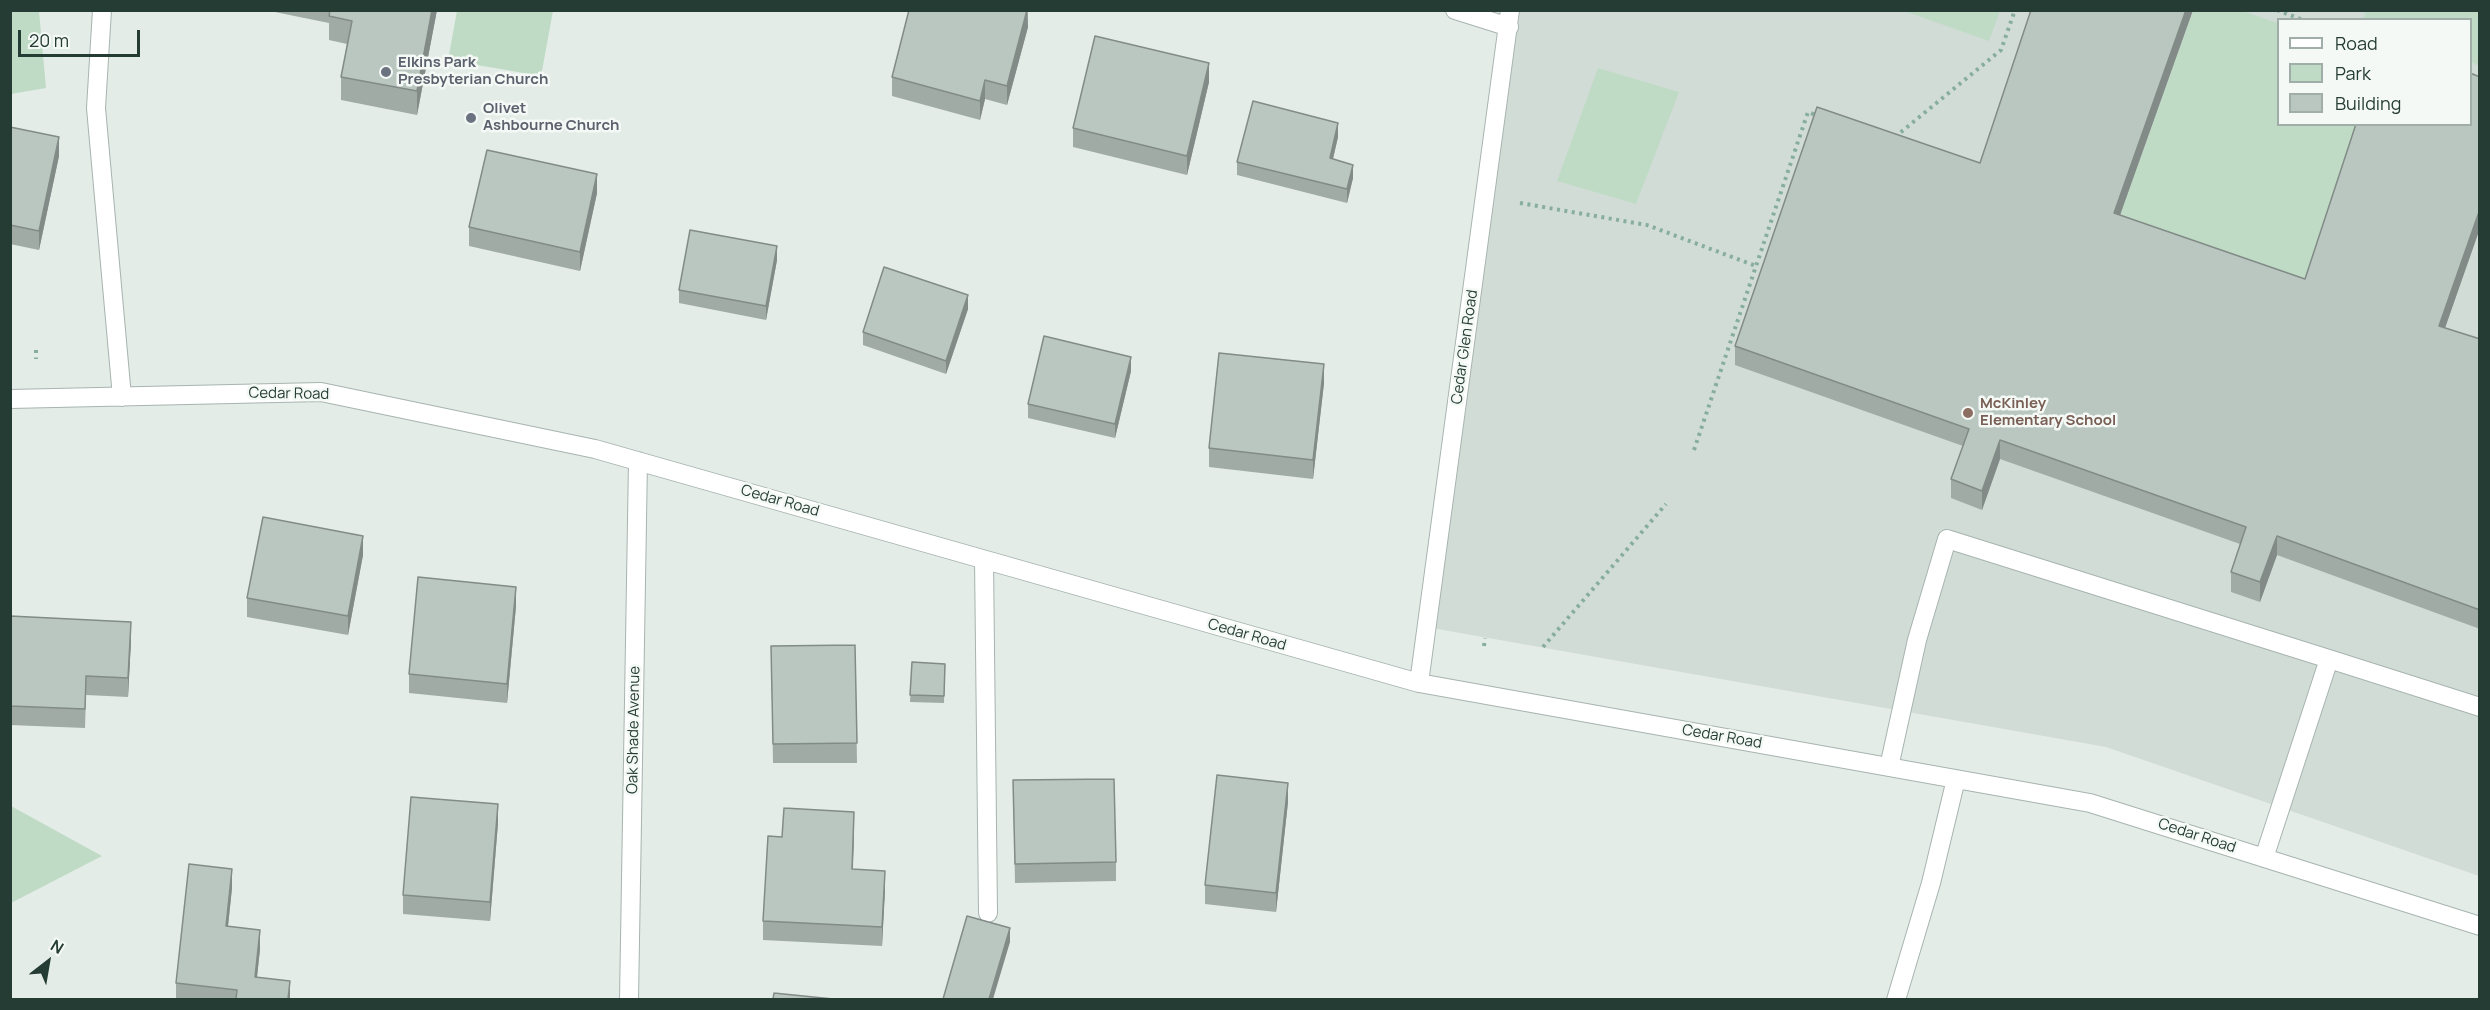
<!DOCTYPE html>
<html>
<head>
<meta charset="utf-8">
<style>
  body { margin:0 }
  #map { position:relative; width:2490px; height:1010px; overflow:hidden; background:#e4ece8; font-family:Manrope,sans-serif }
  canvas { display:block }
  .frame { position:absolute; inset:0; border:12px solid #253c35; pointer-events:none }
  .legend { position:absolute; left:2277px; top:18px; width:195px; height:108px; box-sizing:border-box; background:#f4f9f6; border:2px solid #a1ada9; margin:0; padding:8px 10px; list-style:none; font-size:18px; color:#253c35 }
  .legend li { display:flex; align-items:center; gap:12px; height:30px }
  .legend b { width:30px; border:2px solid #a1ada9 }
  .north { position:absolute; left:18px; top:932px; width:60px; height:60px; -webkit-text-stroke:4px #f4f9f6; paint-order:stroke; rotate:31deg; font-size:16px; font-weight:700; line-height:24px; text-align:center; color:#253c35 }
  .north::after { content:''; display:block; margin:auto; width:21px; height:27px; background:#253c35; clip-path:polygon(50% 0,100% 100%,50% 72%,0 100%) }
  .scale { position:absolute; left:18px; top:30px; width:122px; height:27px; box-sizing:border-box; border:3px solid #253c35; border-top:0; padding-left:8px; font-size:18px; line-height:21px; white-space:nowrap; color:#253c35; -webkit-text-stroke:4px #f4f9f6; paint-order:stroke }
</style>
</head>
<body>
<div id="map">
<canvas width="2490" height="1010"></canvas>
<div class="frame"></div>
<ul class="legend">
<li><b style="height:8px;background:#fff"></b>Road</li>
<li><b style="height:16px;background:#bfdbc5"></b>Park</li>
<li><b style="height:16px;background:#bac7c1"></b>Building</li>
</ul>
<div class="north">N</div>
<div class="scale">20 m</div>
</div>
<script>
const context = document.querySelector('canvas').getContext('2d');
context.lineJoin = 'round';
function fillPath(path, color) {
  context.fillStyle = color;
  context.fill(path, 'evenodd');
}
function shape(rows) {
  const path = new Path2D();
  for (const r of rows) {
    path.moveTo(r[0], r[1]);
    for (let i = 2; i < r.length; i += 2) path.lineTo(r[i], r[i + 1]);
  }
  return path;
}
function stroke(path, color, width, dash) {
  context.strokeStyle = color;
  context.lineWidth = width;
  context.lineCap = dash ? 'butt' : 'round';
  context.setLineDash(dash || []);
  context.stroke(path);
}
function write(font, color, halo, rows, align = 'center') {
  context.font = font + ' Manrope,sans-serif';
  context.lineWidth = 5;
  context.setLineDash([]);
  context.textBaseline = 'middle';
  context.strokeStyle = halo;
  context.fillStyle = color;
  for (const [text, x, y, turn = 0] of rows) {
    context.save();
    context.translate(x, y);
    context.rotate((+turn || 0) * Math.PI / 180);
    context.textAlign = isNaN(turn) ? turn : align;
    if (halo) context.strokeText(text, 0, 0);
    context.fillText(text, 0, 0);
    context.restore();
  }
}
fillPath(shape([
  [1510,11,2479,11,2479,876,2106,747,1426,627],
  [2278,20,2470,20,2470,124,2278,124]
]), '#d2dcd7');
fillPath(shape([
  [11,10,39,11,46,88,11,94],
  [457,11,553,11,541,76,448,60],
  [1904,11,2000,10,2000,11,1989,41],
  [2193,11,2242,11,2278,23,2278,124,2362,125,2305,298,2114,232],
  [2366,11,2479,11,2479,66,2471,62,2470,20,2363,19],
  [1598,68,1679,92,1636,204,1557,181],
  [11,806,102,856,11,903]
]), '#bfdbc5');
const minor = shape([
  [102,10,96,108,122,397],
  [1455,10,1509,27],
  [10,399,321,392,595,449,1419,683,2090,803,2480,926],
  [984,560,988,913],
  [2329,659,2480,707],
  [1419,683,1510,10],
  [1889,767,1917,640,1947,539,2329,659,2264,858],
  [629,1000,638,461],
  [1896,1000,1931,883,1956,779]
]);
stroke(minor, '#a7b4af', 20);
stroke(shape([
  [2277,10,2303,20],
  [1895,137,2001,50,2015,10],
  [1520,203,1647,225,1756,266],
  [36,350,36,359],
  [1694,450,1808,112,1818,116],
  [1484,646,1485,638],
  [1543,647,1666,504]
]), '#87ad9f', 4, [3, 4.5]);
stroke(minor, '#fff', 18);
fillPath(shape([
  [265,10,437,10,417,115,341,100,341,77,347,44,329,40,329,23],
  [1028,10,1028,27,1007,105,985,99,980,120,892,96,892,77],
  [2193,10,2120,215,2305,279,2480,77,2480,228,2445,328,2480,339,2480,629,2277,555,2260,602,2231,592,2231,572,2240,544,2000,459,1982,510,1951,498,1951,479,1963,446,1735,365,1735,346],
  [1209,82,1187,175,1073,147,1073,128],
  [10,127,59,156,39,250,10,244],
  [1338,137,1333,159,1353,178,1347,203,1237,175,1237,162],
  [597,193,580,271,469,246,469,227],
  [777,260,766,320,679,303,679,290],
  [968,309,946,374,863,345,863,332],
  [1131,371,1115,438,1028,418,1028,404],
  [1324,383,1313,479,1209,467,1209,448],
  [363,555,348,635,247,617,247,598],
  [516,606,507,703,409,693,409,674],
  [10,616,131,641,128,697,86,695,85,728,10,725],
  [855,645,857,763,773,763,771,646],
  [912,662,945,664,944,703,910,702],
  [1013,780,1116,862,1116,881,1015,883],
  [1288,802,1276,912,1205,904,1205,885],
  [498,823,490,921,403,914,403,895],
  [854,831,853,869,885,890,882,946,763,940,763,921,782,837],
  [232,888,228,926,260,949,257,977,290,999,176,999,176,983]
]), '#a0aba6');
fillPath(shape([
  [432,10,437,10,417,115,417,91],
  [1027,10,1028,27,1007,105,1007,86],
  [2186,10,2193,10,2114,232,2114,213],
  [1209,63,1209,82,1187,175,1187,156],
  [985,80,985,99,980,120,980,101],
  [1338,123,1338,137,1330,171,1330,158],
  [59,137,59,156,39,250,39,231],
  [1353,165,1353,178,1347,203,1347,189],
  [597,174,597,193,580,271,580,252],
  [2480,209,2480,228,2439,345,2439,326],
  [777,246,777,260,766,320,766,306],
  [968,295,968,309,946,374,946,361],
  [1131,357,1131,371,1115,438,1115,424],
  [1324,364,1324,383,1313,479,1313,460],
  [2000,440,2000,459,1982,510,1982,491],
  [363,536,363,555,348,635,348,616],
  [2277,536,2277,555,2260,602,2260,582],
  [516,587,516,606,507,703,507,684],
  [131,622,131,641,128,697,128,678],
  [1288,783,1288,802,1276,912,1276,893],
  [498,804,498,823,490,921,490,902],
  [854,812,854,831,852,888,852,869],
  [232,869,232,888,226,945,226,926],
  [885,871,885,890,882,946,882,927],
  [1010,928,1010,942,993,999,989,999],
  [260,930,260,949,255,996,255,977],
  [290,981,290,999,288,999]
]), '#828b87');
const building = shape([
  [330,10,432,10,417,91,341,77,352,21,329,16,330,10],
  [909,10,1027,10,1007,86,985,80,980,101,892,77,909,10],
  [2031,10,2186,10,2114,213,2305,279,2356,124,2470,124,2470,73,2480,77,2480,209,2439,326,2480,339,2480,610,2277,536,2260,582,2231,572,2246,527,2000,440,1982,491,1951,479,1969,429,1735,346,1817,107,1980,163,2031,10],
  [1095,36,1209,63,1187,156,1073,128,1095,36],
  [1253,101,1338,123,1330,158,1353,165,1347,189,1237,162,1253,101],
  [10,127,59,137,39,231,10,225,10,127],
  [487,150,597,174,580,252,469,227,487,150],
  [690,230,777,246,766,306,679,290,690,230],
  [884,267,968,295,946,361,863,332,884,267],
  [1044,336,1131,357,1115,424,1028,404,1044,336],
  [1219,353,1324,364,1313,460,1209,448,1219,353],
  [263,517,363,536,348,616,247,598,263,517],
  [418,577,516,587,507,684,409,674,418,577],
  [10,616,131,622,128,678,86,676,85,709,10,706,10,616],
  [855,645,857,743,773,744,771,646,855,645],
  [912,662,945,664,944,696,910,695,912,662],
  [1217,775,1288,783,1276,893,1205,885,1217,775],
  [1114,779,1116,862,1015,864,1013,780,1114,779],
  [411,797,498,804,490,902,403,895,411,797],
  [784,808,854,812,852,869,885,871,882,927,763,921,768,836,782,837,784,808],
  [189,864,232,869,226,926,260,930,255,977,290,981,288,999,236,999,237,990,176,983,189,864],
  [967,916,1010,928,989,999,943,999,967,916],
  [774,993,833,999,773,999,774,993]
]);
fillPath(building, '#bac7c1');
stroke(building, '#828b87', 1.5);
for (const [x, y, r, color] of [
  [386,72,6,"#6b7280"],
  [471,118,6,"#6b7280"],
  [1968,413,6,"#8d6e63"]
]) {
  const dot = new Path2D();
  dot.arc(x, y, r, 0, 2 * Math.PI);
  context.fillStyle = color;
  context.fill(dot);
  stroke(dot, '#f4f9f6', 2);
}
write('bold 15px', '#5b616d', '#f4f9f6', [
  ["Elkins Park",398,63],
  ["Presbyterian Church",398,80],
  ["Olivet",483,109],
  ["Ashbourne Church",483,126]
], 'left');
write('15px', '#253c35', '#f4f9f6', [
  ["Cedar Glen Road",1465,347,-82],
  ["Cedar Road",289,394,1],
  ["Cedar Road",780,501,16],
  ["Cedar Road",1247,635,16],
  ["Oak Shade Avenue",634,730,-89],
  ["Cedar Road",1722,737,10],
  ["Cedar Road",2197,836,18]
]);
write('bold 15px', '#785e54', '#f4f9f6', [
  ["McKinley",1980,404],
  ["Elementary School",1980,421]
], 'left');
</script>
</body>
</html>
